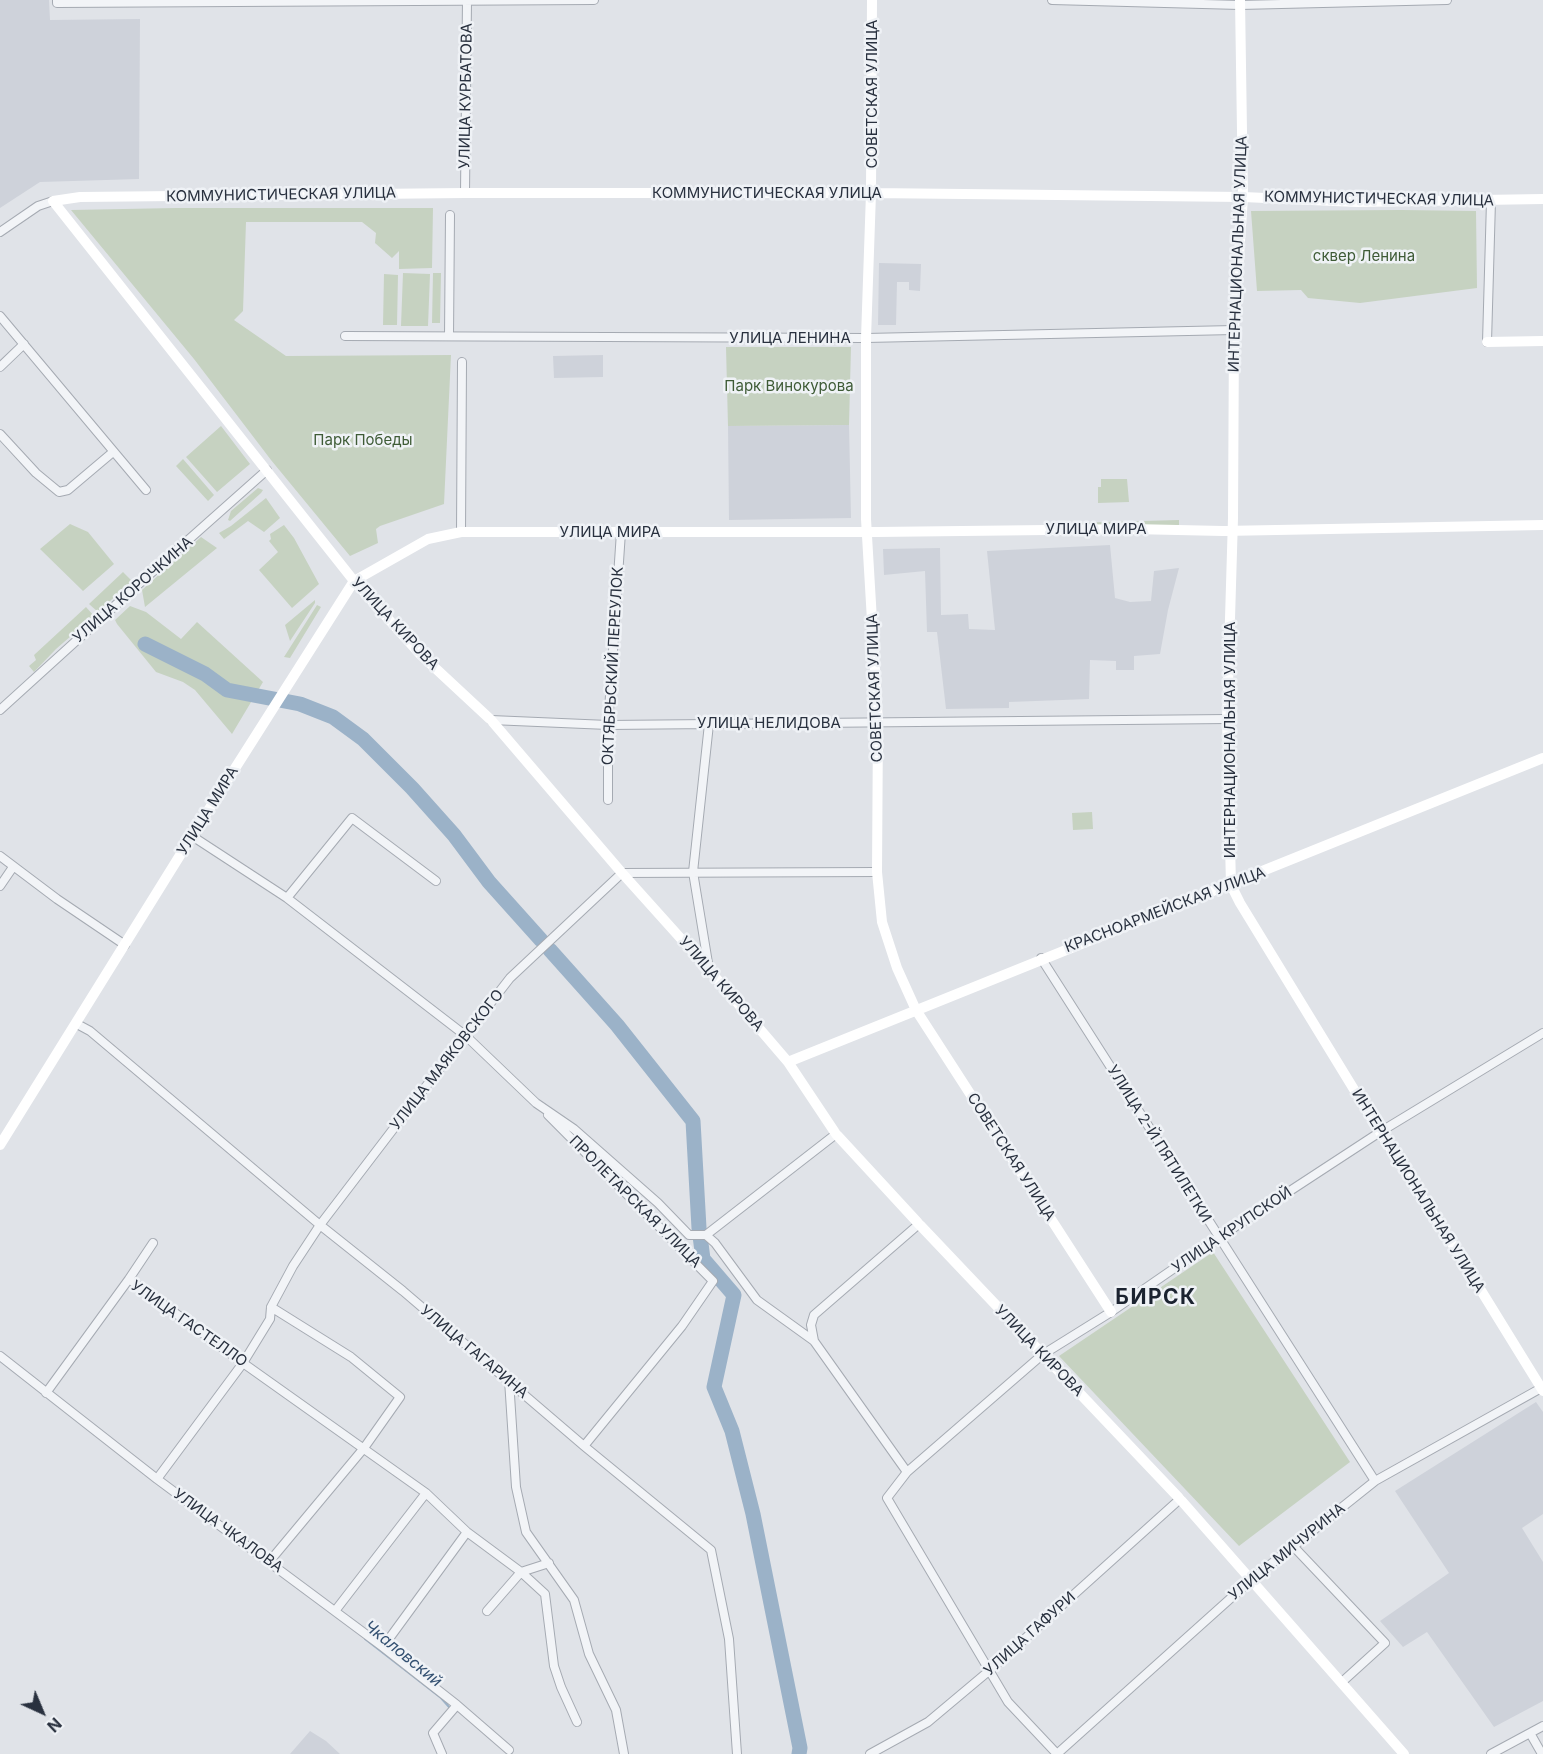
<!DOCTYPE html>
<html>
<head>
<meta charset="utf-8">
<style>
  body { margin:0 }
  #map { position:relative; width:1543px; height:1754px; overflow:hidden; background:#e0e3e8; font-family:Inter,sans-serif }
  canvas { display:block }
  .north { position:absolute; left:12px; top:1682px; width:60px; height:60px; -webkit-text-stroke:4px #eff2f6; paint-order:stroke; rotate:136deg; font-size:16px; font-weight:700; line-height:24px; text-align:center; color:#29313f }
  .north::after { content:''; display:block; margin:auto; width:21px; height:27px; background:#29313f; clip-path:polygon(50% 0,100% 100%,50% 72%,0 100%) }
</style>
</head>
<body>
<div id="map">
<canvas width="1543" height="1754"></canvas>
<div class="north">N</div>
</div>
<script>
const context = document.querySelector('canvas').getContext('2d');
context.lineJoin = 'round';
function fillPath(path, color) {
  context.fillStyle = color;
  context.fill(path, 'evenodd');
}
function shape(rows) {
  const path = new Path2D();
  for (const r of rows) {
    path.moveTo(r[0], r[1]);
    for (let i = 2; i < r.length; i += 2) path.lineTo(r[i], r[i + 1]);
  }
  return path;
}
function stroke(path, color, width, dash) {
  context.strokeStyle = color;
  context.lineWidth = width;
  context.lineCap = dash ? 'butt' : 'round';
  context.setLineDash(dash || []);
  context.stroke(path);
}
function write(font, color, halo, rows, align = 'center') {
  context.font = font + ' Inter,sans-serif';
  context.lineWidth = 5;
  context.setLineDash([]);
  context.textBaseline = 'middle';
  context.strokeStyle = halo;
  context.fillStyle = color;
  for (const [text, x, y, turn = 0] of rows) {
    context.save();
    context.translate(x, y);
    context.rotate((+turn || 0) * Math.PI / 180);
    context.textAlign = isNaN(turn) ? turn : align;
    if (halo) context.strokeText(text, 0, 0);
    context.fillText(text, 0, 0);
    context.restore();
  }
}
fillPath(shape([
  [0,0,49,0,50,20,140,19,139,179,40,182,0,208],
  [879,263,921,264,920,291,909,290,909,282,897,282,896,325,878,325],
  [603,355,603,377,554,378,553,356],
  [849,425,851,518,729,520,728,426],
  [1110,545,1115,598,1130,602,1151,601,1154,571,1179,568,1168,610,1160,654,1134,656,1134,670,1116,670,1116,661,1090,660,1089,699,1009,702,1009,708,946,709,937,632,927,632,925,571,884,575,883,549,940,548,941,615,968,614,969,629,995,630,987,551],
  [1536,1402,1543,1412,1543,1514,1522,1528,1543,1562,1543,1701,1494,1727,1427,1632,1403,1647,1380,1621,1449,1573,1395,1491],
  [310,1731,326,1741,340,1754,290,1754]
]), '#ced2da');
fillPath(shape([
  [176,208,433,208,432,268,399,269,399,251,392,258,375,243,376,233,362,222,246,222,243,311,234,320,286,356,451,355,444,504,380,526,376,529,378,543,350,556,271,460,194,359,71,210],
  [1401,210,1476,211,1477,288,1360,303,1308,298,1301,290,1257,291,1251,211],
  [403,273,430,274,428,326,401,326],
  [433,273,441,273,440,323,432,323],
  [384,274,398,275,397,325,383,325],
  [726,347,851,347,849,425,728,426],
  [221,426,250,464,217,492,186,457],
  [183,459,214,495,208,501,176,466],
  [1101,479,1127,479,1129,502,1098,503,1098,487,1101,487],
  [258,488,263,490,261,493,230,521,228,520,231,511],
  [266,498,280,518,264,532,248,521,224,539,219,533,231,526],
  [1179,520,1179,525,1070,527,1070,523],
  [70,524,88,532,114,564,83,591,40,549],
  [284,525,294,538,319,584,292,608,259,570,278,552,269,541,271,539,270,534],
  [201,537,217,548,145,607,142,590],
  [123,572,132,581,98,612,89,604],
  [315,600,315,603,290,641,285,625],
  [317,605,321,607,290,658,284,657],
  [130,606,146,612,181,639,197,622,263,682,232,734,195,690,183,682,156,672,117,624,115,620],
  [86,607,94,616,56,649,34,672,29,666,36,660,34,655],
  [1092,812,1093,829,1073,830,1072,813],
  [1213,1252,1350,1462,1239,1546,1059,1356]
]), '#c6d2c1');
stroke(shape([
  [365,1639,441,1698,449,1707,449,1710]
]), '#9bb2c8', 2);
stroke(shape([
  [145,644,205,674,227,690,300,704,333,717,363,739,412,788,454,835,489,882,541,940],
  [550,950,617,1025,693,1121,699,1228,703,1259,734,1295,714,1387,732,1431,753,1514,800,1748,799,1754]
]), '#9bb2c8', 15);
const street = shape([
  [57,0,57,3,594,0],
  [1052,0,1240,5,1447,0],
  [465,193,467,0],
  [0,232,38,206,53,201],
  [0,316,146,490],
  [345,336,866,338,1234,330],
  [449,336,450,215],
  [1487,342,1491,201],
  [0,367,24,344],
  [0,434,36,473,59,492,68,490,113,452],
  [461,532,462,362],
  [0,710,141,582,267,470],
  [491,720,608,725,1227,719],
  [608,800,608,725,621,532],
  [192,836,287,898,466,1036,536,1103,574,1129,658,1203,689,1235,706,1235,715,1243,757,1300,814,1341,907,1472],
  [0,856,57,899,125,945],
  [0,886,13,867],
  [287,898,352,818,436,881],
  [1041,958,1375,1481],
  [709,969,693,872,709,724],
  [77,1024,90,1031,320,1225,403,1291,584,1446,711,1550,729,1639,737,1754],
  [548,1115,713,1281,682,1326,584,1446],
  [706,1235,836,1134],
  [129,1279,153,1243],
  [814,1341,811,1325,814,1315,919,1224],
  [0,1356,157,1479,383,1647,457,1705,509,1750],
  [509,1380,516,1487,526,1532,574,1600,589,1654,616,1710,624,1754],
  [46,1393,129,1279,243,1363,426,1493,467,1532,521,1572,549,1563],
  [157,1479,243,1363,270,1319,271,1307,293,1266,320,1225,420,1094,510,978,622,873,877,872],
  [1293,1546,1385,1643,1342,1682],
  [269,1562,364,1448,400,1397,351,1357,271,1307],
  [335,1611,426,1493],
  [487,1611,521,1572,545,1594,554,1666,561,1687,577,1722],
  [383,1647,467,1532],
  [1530,1733,1542,1754],
  [442,1754,433,1733,457,1705],
  [870,1754,928,1722,990,1670,1180,1499],
  [1057,1754,1008,1702,887,1498,907,1472,1042,1355,1111,1312,1218,1238,1380,1132,1543,1033],
  [1057,1754,1251,1580,1375,1481,1543,1387],
  [1491,1754,1543,1726]
]);
stroke(street, '#a5aab2', 10);
stroke(street, '#f2f4f7', 8);
stroke(shape([
  [872,0,871,193,866,338,866,519,878,722,877,872,882,922,897,968,916,1010,1111,1312],
  [1240,0,1243,197,1234,330,1233,518,1227,719,1231,885,1240,903,1380,1132,1453,1245,1543,1391],
  [53,201,354,581,419,653,491,720,622,873,710,971,788,1062,836,1134,919,1224,1180,1499,1404,1754],
  [53,201,80,197,465,193,871,193,1243,197,1357,202,1543,199],
  [1487,342,1543,341],
  [788,1062,1543,758],
  [0,1145,192,836,354,581,428,539,461,532,877,532,1132,529,1223,531,1543,525]
]), '#fff', 10);
write('15px', '#29313f', '#eff2f6', [
  ["СОВЕТСКАЯ УЛИЦА",872,94,-90],
  ["УЛИЦА КУРБАТОВА",466,96,-89],
  ["КОММУНИСТИЧЕСКАЯ УЛИЦА",767,193],
  ["КОММУНИСТИЧЕСКАЯ УЛИЦА",281,195,-1],
  ["КОММУНИСТИЧЕСКАЯ УЛИЦА",1379,199,1],
  ["ИНТЕРНАЦИОНАЛЬНАЯ УЛИЦА",1238,254,-88],
  ["УЛИЦА ЛЕНИНА",790,338],
  ["УЛИЦА МИРА",1096,529],
  ["УЛИЦА МИРА",610,532],
  ["УЛИЦА КОРОЧКИНА",133,590,-41],
  ["УЛИЦА КИРОВА",395,624,47],
  ["ОКТЯБРЬСКИЙ ПЕРЕУЛОК",613,666,-87],
  ["СОВЕТСКАЯ УЛИЦА",875,688,-92],
  ["УЛИЦА НЕЛИДОВА",769,723],
  ["ИНТЕРНАЦИОНАЛЬНАЯ УЛИЦА",1230,740,-90],
  ["УЛИЦА МИРА",208,811,-58],
  ["КРАСНОАРМЕЙСКАЯ УЛИЦА",1165,910,-21],
  ["УЛИЦА КИРОВА",721,984,49],
  ["УЛИЦА МАЯКОВСКОГО",447,1060,-52],
  ["УЛИЦА 2-Й ПЯТИЛЕТКИ",1159,1144,58],
  ["СОВЕТСКАЯ УЛИЦА",1011,1157,57],
  ["ИНТЕРНАЦИОНАЛЬНАЯ УЛИЦА",1418,1191,58],
  ["ПРОЛЕТАРСКАЯ УЛИЦА",635,1202,45],
  ["УЛИЦА КРУПСКОЙ",1232,1230,-34],
  ["УЛИЦА ГАСТЕЛЛО",189,1324,35],
  ["УЛИЦА КИРОВА",1039,1351,46],
  ["УЛИЦА ГАГАРИНА",474,1352,40],
  ["УЛИЦА ЧКАЛОВА",228,1531,36],
  ["УЛИЦА МИЧУРИНА",1287,1552,-39],
  ["УЛИЦА ГАФУРИ",1030,1634,-42]
]);
write('15px', '#3e5b36', '#eff2f6', [
  ["сквер Ленина",1364,256],
  ["Парк Винокурова",789,386],
  ["Парк Победы",363,440]
]);
write('italic 16px', '#345172', '#eff2f6', [
  ["Чкаловский",403,1654,39]
]);
context.letterSpacing = '1.5px';
write('bold 21px', '#1b2330', '#eff2f6', [
  ["БИРСК",1156,1298]
]);
context.letterSpacing = '0px';
</script>
</body>
</html>
